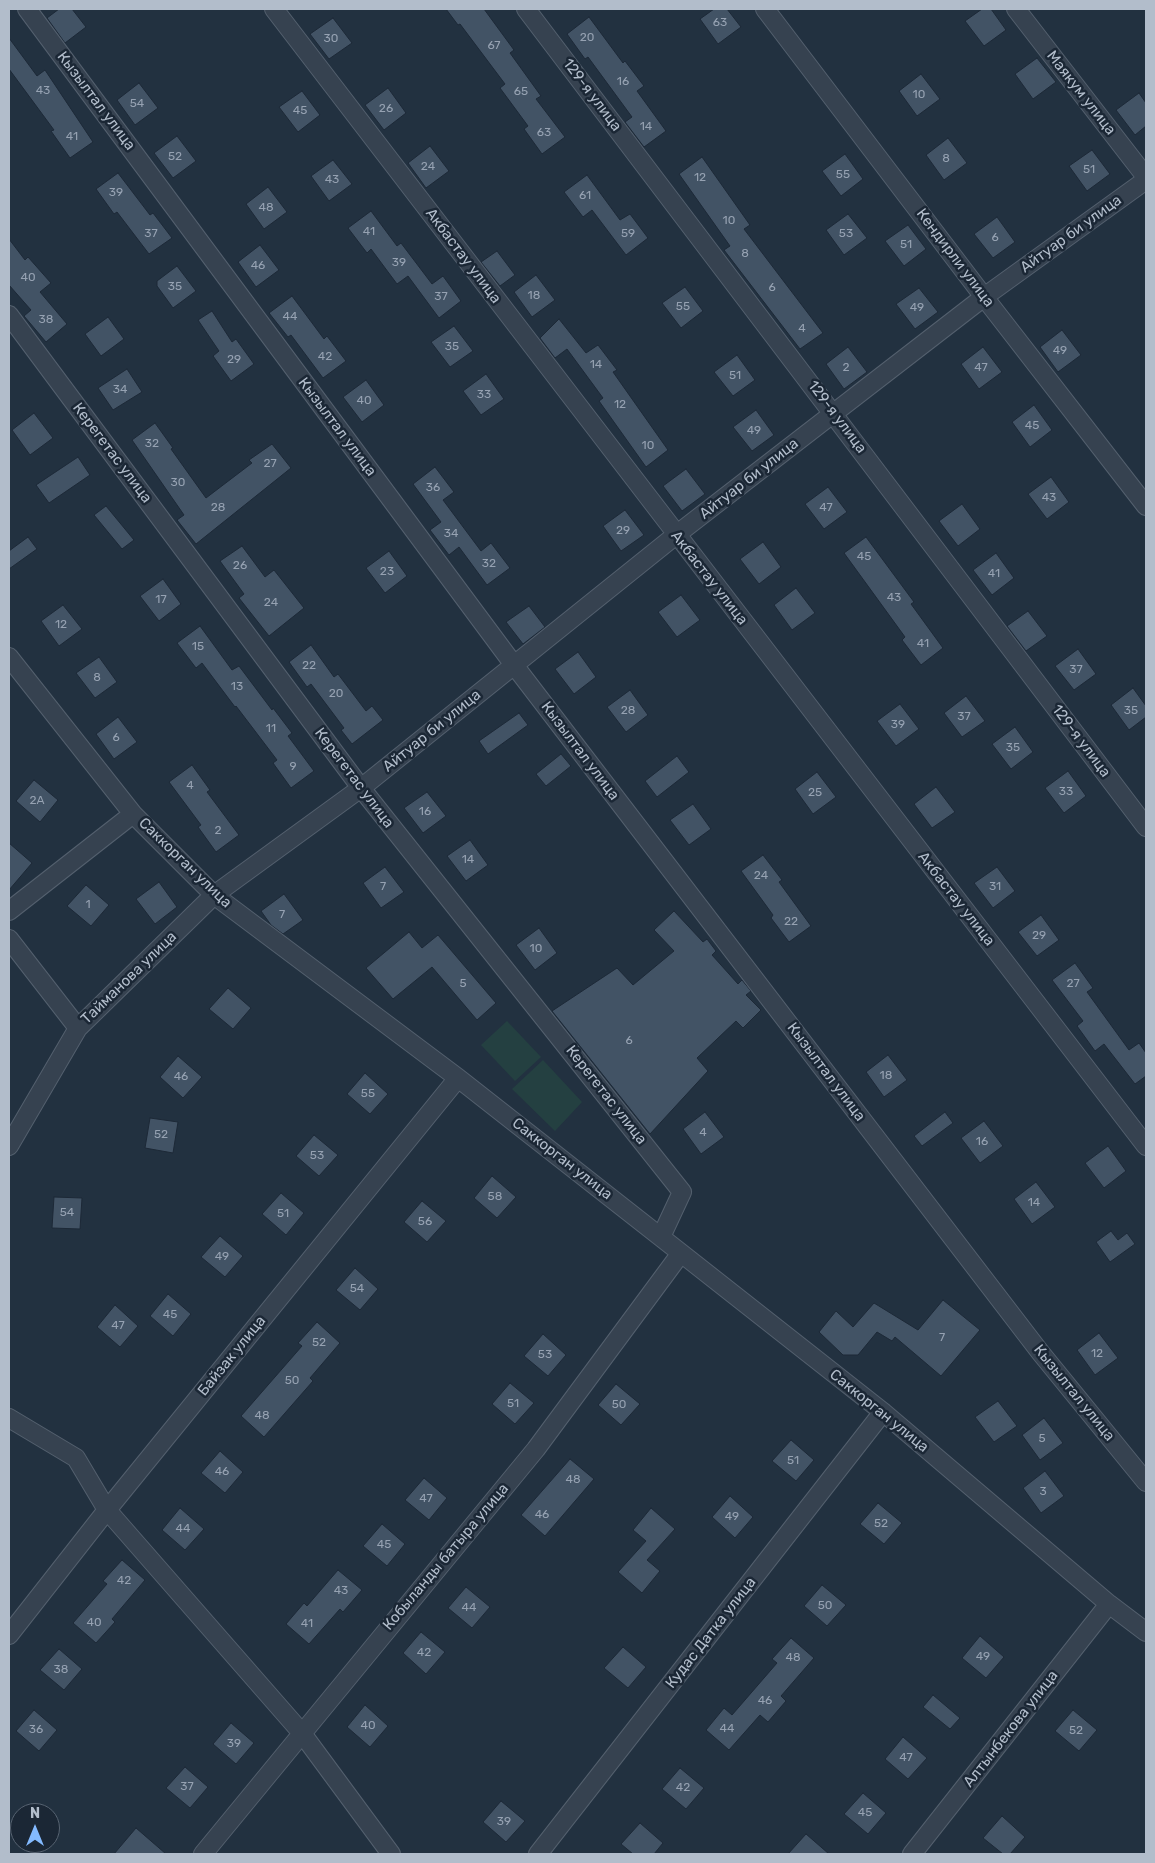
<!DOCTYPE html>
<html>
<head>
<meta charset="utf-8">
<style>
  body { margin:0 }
  #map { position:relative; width:1155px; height:1863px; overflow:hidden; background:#223140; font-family:Rubik,sans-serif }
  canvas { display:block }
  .frame { position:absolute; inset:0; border:10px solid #b2bdcb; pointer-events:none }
  .north { position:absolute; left:10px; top:1803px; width:50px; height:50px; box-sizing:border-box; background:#1b2735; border:1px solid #576371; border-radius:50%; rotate:0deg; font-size:14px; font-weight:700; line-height:20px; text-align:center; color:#b2bdcb }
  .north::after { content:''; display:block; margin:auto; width:18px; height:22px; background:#83baff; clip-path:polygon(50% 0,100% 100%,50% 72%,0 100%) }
</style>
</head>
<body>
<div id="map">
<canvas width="1155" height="1863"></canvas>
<div class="frame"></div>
<div class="north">N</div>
</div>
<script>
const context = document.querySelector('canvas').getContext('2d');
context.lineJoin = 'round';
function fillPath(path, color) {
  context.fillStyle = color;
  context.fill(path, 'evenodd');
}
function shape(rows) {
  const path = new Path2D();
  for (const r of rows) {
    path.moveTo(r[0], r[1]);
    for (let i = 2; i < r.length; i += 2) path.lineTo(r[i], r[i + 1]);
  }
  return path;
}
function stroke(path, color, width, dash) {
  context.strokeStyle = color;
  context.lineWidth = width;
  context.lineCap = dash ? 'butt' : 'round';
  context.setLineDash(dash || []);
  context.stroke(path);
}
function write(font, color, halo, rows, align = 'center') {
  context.font = font + ' Rubik,sans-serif';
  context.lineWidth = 5;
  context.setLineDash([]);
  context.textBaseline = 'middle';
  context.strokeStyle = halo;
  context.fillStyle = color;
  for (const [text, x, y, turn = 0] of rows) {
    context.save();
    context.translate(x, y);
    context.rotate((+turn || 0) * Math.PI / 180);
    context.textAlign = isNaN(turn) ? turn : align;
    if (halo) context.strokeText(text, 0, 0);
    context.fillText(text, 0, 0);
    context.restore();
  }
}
fillPath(shape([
  [507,1021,541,1057,515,1081,481,1045],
  [543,1060,582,1102,555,1131,512,1089]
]), '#244041');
const building = shape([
  [59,9,72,9,86,27,65,43,47,18,59,9],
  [446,9,484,9,514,50,510,53,541,96,536,99,565,137,542,154,524,129,528,126,500,88,505,84,460,24,458,25,446,9],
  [714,9,727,9,741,27,718,44,700,19,714,9],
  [982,9,991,9,1006,30,984,46,965,21,982,9],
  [589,17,623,63,625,61,644,86,637,91,666,131,644,147,625,122,632,117,588,57,585,59,567,34,589,17],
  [333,18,352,43,329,59,310,34,333,18],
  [9,38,37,76,45,70,93,142,70,158,51,131,54,130,9,69,9,38],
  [1037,58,1056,82,1033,99,1015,74,1037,58],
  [921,74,940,99,917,116,899,91,921,74],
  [139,83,158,108,135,125,117,100,139,83],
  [388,88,406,113,384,130,365,105,388,88],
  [302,91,320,115,298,132,279,107,302,91],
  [1139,93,1146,103,1146,126,1135,135,1116,110,1139,93],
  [177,136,196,161,173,178,154,153,177,136],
  [948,138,967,163,944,180,926,155,948,138],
  [430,146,449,171,426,188,408,163,430,146],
  [1092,150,1110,174,1087,191,1069,166,1092,150],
  [845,154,863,179,841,196,822,171,845,154],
  [702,157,750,225,744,229,823,333,800,349,724,250,730,246,679,174,702,157],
  [333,160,352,184,329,201,311,176,333,160],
  [118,173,150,215,153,213,172,238,149,254,117,212,114,214,96,189,118,173],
  [587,175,620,220,630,214,648,238,626,255,592,210,583,217,564,192,587,175],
  [268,187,287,212,264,229,246,204,268,187],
  [371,211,397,246,401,243,432,284,443,276,461,301,439,318,408,276,397,284,371,249,367,253,348,228,371,211],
  [848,214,867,238,844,255,826,230,848,214],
  [997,217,1015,242,993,258,974,234,997,217],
  [908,225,926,249,904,266,885,241,908,225],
  [9,239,25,260,28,257,51,283,40,292,67,324,46,342,24,316,31,310,9,285,9,239],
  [260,245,279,270,256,287,238,262,260,245],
  [497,251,515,275,500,286,481,262,497,251],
  [177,266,196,291,173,308,157,286,157,281,177,266],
  [536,275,555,300,532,317,514,292,536,275],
  [685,287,703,311,681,328,662,303,685,287],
  [919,288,938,312,915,329,896,304,919,288],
  [292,296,324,339,327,336,346,361,323,378,291,335,288,337,269,313,292,296],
  [212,311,232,342,236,339,254,364,231,381,213,356,219,351,198,320,212,311],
  [108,317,124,339,101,356,85,334,108,317],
  [559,319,586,353,598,345,617,370,613,372,668,450,646,467,599,401,603,398,567,349,555,358,540,338,559,319],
  [454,326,473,351,450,367,431,342,454,326],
  [1062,330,1081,355,1058,372,1040,347,1062,330],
  [848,347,867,372,844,389,826,364,848,347],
  [983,347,1002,372,979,389,961,364,983,347],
  [737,355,755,380,733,396,714,372,737,355],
  [127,369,142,392,113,410,98,388,127,369],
  [486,374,504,399,481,415,463,391,486,374],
  [366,380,384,405,362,422,343,397,366,380],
  [1034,405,1052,430,1030,447,1012,422,1034,405],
  [756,410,774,435,752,451,733,427,756,410],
  [34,413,53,438,30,455,12,430,34,413],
  [155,423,173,448,171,449,206,498,252,463,249,460,272,444,291,468,196,544,177,520,184,515,132,440,155,423],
  [78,457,90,475,49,503,36,485,78,457],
  [435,467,454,492,443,500,481,551,491,543,510,568,487,585,459,547,449,555,430,530,441,522,413,484,435,467],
  [686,469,705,494,682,511,663,486,686,469],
  [1051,477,1069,502,1047,519,1028,494,1051,477],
  [828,487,847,512,824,529,805,504,828,487],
  [962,504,980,529,958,546,939,521,962,504],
  [106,506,134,540,122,549,94,515,106,506],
  [625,510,644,535,621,551,603,526,625,510],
  [28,537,37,549,9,569,9,551,28,537],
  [866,537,914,602,911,604,943,648,921,665,902,640,905,637,844,553,866,537],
  [763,542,781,567,759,584,740,559,763,542],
  [242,546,265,577,274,570,304,608,269,636,239,598,244,594,220,561,242,546],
  [389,551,407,576,385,593,366,568,389,551],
  [996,553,1014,578,992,595,973,570,996,553],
  [163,579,181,604,159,621,140,596,163,579],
  [796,588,815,613,792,630,774,605,796,588],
  [681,595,700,620,677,637,658,612,681,595],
  [63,605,82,629,59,646,41,621,63,605],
  [529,606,545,627,523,644,506,622,529,606],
  [1028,611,1047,636,1026,651,1007,626,1028,611],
  [200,626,232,670,239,666,272,710,273,708,292,733,288,736,314,771,291,788,273,763,277,760,236,706,235,707,202,663,196,668,177,643,200,626],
  [311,645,334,677,338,674,366,711,372,706,383,720,352,744,341,730,344,728,311,684,307,687,289,662,311,645],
  [1078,649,1096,674,1074,690,1055,666,1078,649],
  [578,652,596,677,574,694,555,669,578,652],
  [99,657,117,682,95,698,76,673,99,657],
  [1133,688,1146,706,1146,717,1129,730,1111,705,1133,688],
  [630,690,648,715,626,732,607,707,630,690],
  [966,696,985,721,962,737,944,713,966,696],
  [900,704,919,729,896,746,877,721,900,704],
  [519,713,528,725,488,754,479,741,519,713],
  [118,717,137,742,114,759,96,734,118,717],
  [1015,727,1033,752,1011,769,992,744,1015,727],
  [561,754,571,766,546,786,536,774,561,754],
  [677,756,689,772,657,797,645,781,677,756],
  [192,765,210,790,207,792,239,835,216,852,198,827,201,825,169,782,192,765],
  [1068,771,1086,796,1064,813,1045,788,1068,771],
  [817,772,836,797,813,814,795,789,817,772],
  [34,780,58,800,40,822,16,801,34,780],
  [936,787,955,812,932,828,914,804,936,787],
  [427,792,446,816,423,833,404,808,427,792],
  [693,804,711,829,689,845,670,820,693,804],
  [470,840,488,865,466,881,447,856,470,840],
  [9,843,32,863,9,890,9,843],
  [763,855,782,880,779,882,811,926,789,942,771,918,773,915,741,871,763,855],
  [385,867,404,892,381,908,363,883,385,867],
  [997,867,1015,891,993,908,974,883,997,867],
  [159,882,177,907,155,924,136,899,159,882],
  [86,885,109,905,91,926,67,906,86,885],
  [284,894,303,920,283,934,271,925,261,911,284,894],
  [674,911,703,942,707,939,716,951,712,955,738,984,742,980,751,991,746,995,761,1010,743,1028,736,1021,697,1058,708,1071,650,1134,552,1011,617,968,633,985,674,951,654,930,674,911],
  [1041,915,1059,940,1037,956,1018,932,1041,915],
  [539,928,557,953,535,970,516,945,539,928],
  [409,932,422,948,438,935,496,1003,477,1020,432,967,393,999,366,968,409,932],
  [1075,963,1093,988,1087,992,1129,1050,1139,1043,1146,1053,1146,1076,1135,1084,1104,1044,1095,1051,1077,1026,1083,1021,1052,980,1075,963],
  [228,988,251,1008,233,1029,209,1009,228,988],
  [888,1055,907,1080,884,1097,866,1072,888,1055],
  [178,1056,202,1077,183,1098,160,1077,178,1056],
  [365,1073,388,1094,370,1114,347,1094,365,1073],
  [705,1112,724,1137,701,1154,683,1129,705,1112],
  [945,1112,953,1123,922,1146,914,1136,945,1112],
  [150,1118,178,1122,173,1153,145,1148,150,1118],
  [984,1121,1003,1146,980,1163,961,1138,984,1121],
  [314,1135,338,1155,319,1176,296,1156,314,1135],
  [1108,1146,1126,1171,1104,1188,1085,1163,1108,1146],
  [492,1176,516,1197,497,1218,474,1198,492,1176],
  [1036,1182,1055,1207,1032,1224,1014,1199,1036,1182],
  [281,1193,304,1213,286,1235,262,1214,281,1193],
  [54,1197,82,1198,80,1229,52,1228,54,1197],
  [422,1201,446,1221,427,1242,404,1222,422,1201],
  [1111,1231,1118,1240,1127,1233,1135,1244,1110,1262,1096,1242,1111,1231],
  [220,1236,243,1256,225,1277,201,1257,220,1236],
  [355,1268,378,1289,360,1310,336,1290,355,1268],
  [168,1294,191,1314,173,1336,150,1316,168,1294],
  [943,1300,980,1330,941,1376,895,1337,892,1341,877,1332,858,1355,843,1355,819,1332,836,1311,853,1327,874,1303,918,1330,943,1300],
  [115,1305,138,1326,120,1347,97,1327,115,1305],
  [317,1322,340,1343,310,1378,313,1381,264,1437,241,1416,302,1346,298,1343,317,1322],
  [1099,1333,1118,1358,1095,1375,1077,1350,1099,1333],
  [543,1334,566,1355,548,1376,524,1356,543,1334],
  [510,1383,534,1403,515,1424,492,1404,510,1383],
  [616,1384,640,1404,621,1425,598,1405,616,1384],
  [998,1401,1017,1426,994,1442,975,1417,998,1401],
  [1044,1418,1063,1443,1040,1460,1022,1435,1044,1418],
  [791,1440,814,1460,796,1481,772,1461,791,1440],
  [220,1451,243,1472,225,1493,201,1473,220,1451],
  [570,1459,594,1479,545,1536,521,1515,570,1459],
  [1045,1471,1064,1496,1041,1513,1023,1488,1045,1471],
  [424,1478,447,1498,429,1520,405,1500,424,1478],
  [730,1496,753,1517,735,1538,712,1517,730,1496],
  [878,1503,902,1523,884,1544,860,1524,878,1503],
  [180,1508,204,1529,185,1550,162,1530,180,1508],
  [651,1508,675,1529,647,1560,660,1571,642,1593,618,1572,646,1541,633,1530,651,1508],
  [382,1524,405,1544,387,1566,363,1546,382,1524],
  [122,1560,145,1580,112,1619,115,1622,96,1643,73,1623,107,1584,103,1581,122,1560],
  [338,1570,362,1590,343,1612,340,1609,309,1644,286,1624,304,1603,307,1606,338,1570],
  [822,1585,846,1605,827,1626,804,1606,822,1585],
  [466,1587,490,1607,472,1628,448,1608,466,1587],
  [421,1632,445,1652,426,1674,403,1653,421,1632],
  [980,1636,1004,1657,986,1678,962,1658,980,1636],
  [791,1638,814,1658,781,1696,786,1701,768,1722,760,1715,729,1750,706,1730,724,1708,732,1715,777,1663,772,1659,791,1638],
  [623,1647,646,1667,628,1688,604,1668,623,1647],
  [59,1649,82,1669,64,1690,40,1670,59,1649],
  [933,1695,960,1718,950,1729,923,1707,933,1695],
  [365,1705,388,1726,370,1747,347,1727,365,1705],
  [34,1710,57,1730,39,1751,16,1731,34,1710],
  [1073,1710,1097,1730,1079,1751,1055,1731,1073,1710],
  [231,1723,254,1743,236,1764,213,1744,231,1723],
  [903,1737,927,1758,908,1779,885,1759,903,1737],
  [185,1767,208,1787,190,1808,166,1788,185,1767],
  [680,1768,704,1788,686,1809,662,1789,680,1768],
  [863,1793,886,1813,868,1834,844,1814,863,1793],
  [501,1801,525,1821,506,1842,483,1822,501,1801],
  [1002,1816,1025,1837,1010,1854,1003,1854,983,1838,1002,1816],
  [640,1823,663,1843,654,1854,633,1854,621,1844,640,1823],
  [136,1828,166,1854,114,1854,136,1828],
  [806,1834,829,1854,788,1854,806,1834]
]);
fillPath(building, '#425365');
stroke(building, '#1d2937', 1);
const minor = shape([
  [27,9,514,665,1040,1352,1146,1482],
  [274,9,1146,1146],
  [526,9,1146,827],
  [765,9,984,297,1146,506],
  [1016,9,1146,177],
  [9,315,361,788,682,1192,661,1237],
  [9,657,133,814,214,895,458,1078,681,1253,883,1412,1109,1604,1146,1632],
  [9,911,133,814],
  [9,939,78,1028],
  [9,1146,78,1028,214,895,361,788,676,535,984,297,1146,180],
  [9,1418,76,1458,107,1510,301,1732,391,1854],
  [9,1635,107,1510,458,1078],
  [203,1854,536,1449,681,1253],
  [538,1854,883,1412],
  [912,1854,1109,1604]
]);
stroke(minor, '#54606e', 20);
stroke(minor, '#364250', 18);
write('12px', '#96a2b2', null, [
  ["63",720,23],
  ["20",587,38],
  ["30",331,39],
  ["67",494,46],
  ["16",623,82],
  ["43",43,91],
  ["65",521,92],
  ["10",919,95],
  ["54",137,104],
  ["26",386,109],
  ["45",300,111],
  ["14",646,127],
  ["63",544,133],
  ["41",72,137],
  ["52",175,157],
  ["8",946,159],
  ["24",428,167],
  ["51",1089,170],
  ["55",843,175],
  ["12",700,178],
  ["43",332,180],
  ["39",116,193],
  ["61",585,196],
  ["48",266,208],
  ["10",729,221],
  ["41",369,232],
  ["37",151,234],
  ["59",628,234],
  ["53",846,234],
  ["6",995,238],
  ["51",906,245],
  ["8",745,254],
  ["39",399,263],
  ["46",258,266],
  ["40",28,278],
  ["35",175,287],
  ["6",772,288],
  ["18",534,296],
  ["37",441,297],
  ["55",683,307],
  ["49",917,308],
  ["44",290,317],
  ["38",46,320],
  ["4",802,329],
  ["35",452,347],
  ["49",1060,351],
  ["42",325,357],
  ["29",234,360],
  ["14",596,365],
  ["2",846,368],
  ["47",981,368],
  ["51",735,376],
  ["34",120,390],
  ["33",484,395],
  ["40",364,401],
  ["12",620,405],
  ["45",1032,426],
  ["49",754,431],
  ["32",152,444],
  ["10",648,446],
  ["27",270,464],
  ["30",178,483],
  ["36",433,488],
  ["43",1049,498],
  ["28",218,508],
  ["47",826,508],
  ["29",623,531],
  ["34",451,534],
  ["45",864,557],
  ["32",489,564],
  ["26",240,566],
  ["23",387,572],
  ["41",994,574],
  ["43",894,598],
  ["17",161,600],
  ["24",271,603],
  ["12",61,625],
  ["41",923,644],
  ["15",198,647],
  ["22",309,666],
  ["37",1076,670],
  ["8",97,678],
  ["13",237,687],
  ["20",336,694],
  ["28",628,711],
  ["35",1131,711],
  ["37",964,717],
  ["39",898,725],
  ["11",271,729],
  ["6",116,738],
  ["35",1013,748],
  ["9",293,767],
  ["4",190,786],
  ["33",1066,792],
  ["25",815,793],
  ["2А",37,801],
  ["16",425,812],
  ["2",218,831],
  ["14",468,860],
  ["24",761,876],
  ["7",383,887],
  ["31",995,887],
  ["1",88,905],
  ["7",282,915],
  ["22",791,922],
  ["29",1039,936],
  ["10",536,949],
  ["5",463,984],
  ["27",1073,984],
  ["6",629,1041],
  ["18",886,1076],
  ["46",181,1077],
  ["55",368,1094],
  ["4",703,1133],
  ["52",161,1135],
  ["16",982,1142],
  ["53",317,1156],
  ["58",495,1197],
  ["14",1034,1203],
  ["54",67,1213],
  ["51",283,1214],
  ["56",425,1222],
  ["49",222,1257],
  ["54",357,1289],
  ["45",170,1315],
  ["47",118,1326],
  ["7",942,1338],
  ["52",319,1343],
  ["12",1097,1354],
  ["53",545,1355],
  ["50",292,1381],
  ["51",513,1404],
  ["50",619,1405],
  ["48",262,1416],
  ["5",1042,1439],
  ["51",793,1461],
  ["46",222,1472],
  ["48",573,1480],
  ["3",1043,1492],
  ["47",426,1499],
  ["46",542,1515],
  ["49",732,1517],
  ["52",881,1524],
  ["44",183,1529],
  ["45",384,1545],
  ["42",124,1581],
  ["43",341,1591],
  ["50",825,1606],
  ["44",469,1608],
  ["40",94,1623],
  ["41",307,1624],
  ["42",424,1653],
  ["49",983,1657],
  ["48",793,1658],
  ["38",61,1670],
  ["46",765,1701],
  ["40",368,1726],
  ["44",727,1729],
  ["36",36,1730],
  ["52",1076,1731],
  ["39",234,1744],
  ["47",906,1758],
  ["37",187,1787],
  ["42",683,1788],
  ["45",865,1813],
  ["39",504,1822]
]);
write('15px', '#b2bdcb', '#1b2735', [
  ["Маякум улица",1081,93,52],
  ["129-я улица",592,95,53],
  ["Кызылтал улица",96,101,53],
  ["Айтуар би улица",1071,234,-36],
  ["Акбастау улица",463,256,53],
  ["Кендирли улица",955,258,53],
  ["129-я улица",837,417,53],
  ["Кызылтал улица",337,427,53],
  ["Керегетас улица",112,453,53],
  ["Айтуар би улица",749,479,-38],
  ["Акбастау улица",709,578,52],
  ["Айтуар би улица",432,731,-39],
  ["129-я улица",1081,741,53],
  ["Кызылтал улица",580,751,53],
  ["Керегетас улица",354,778,53],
  ["Саккорган улица",185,863,44],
  ["Акбастау улица",956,899,52],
  ["Тайманова улица",129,978,-44],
  ["Кызылтал улица",826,1072,53],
  ["Керегетас улица",606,1095,52],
  ["Саккорган улица",562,1159,38],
  ["Байзак улица",232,1356,-51],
  ["Кызылтал улица",1074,1393,51],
  ["Саккорган улица",879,1411,39],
  ["Кобыланды батыра улица",446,1557,-50],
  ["Кудас Датка улица",711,1633,-52],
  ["Алтынбекова улица",1011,1729,-52]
]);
</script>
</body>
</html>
